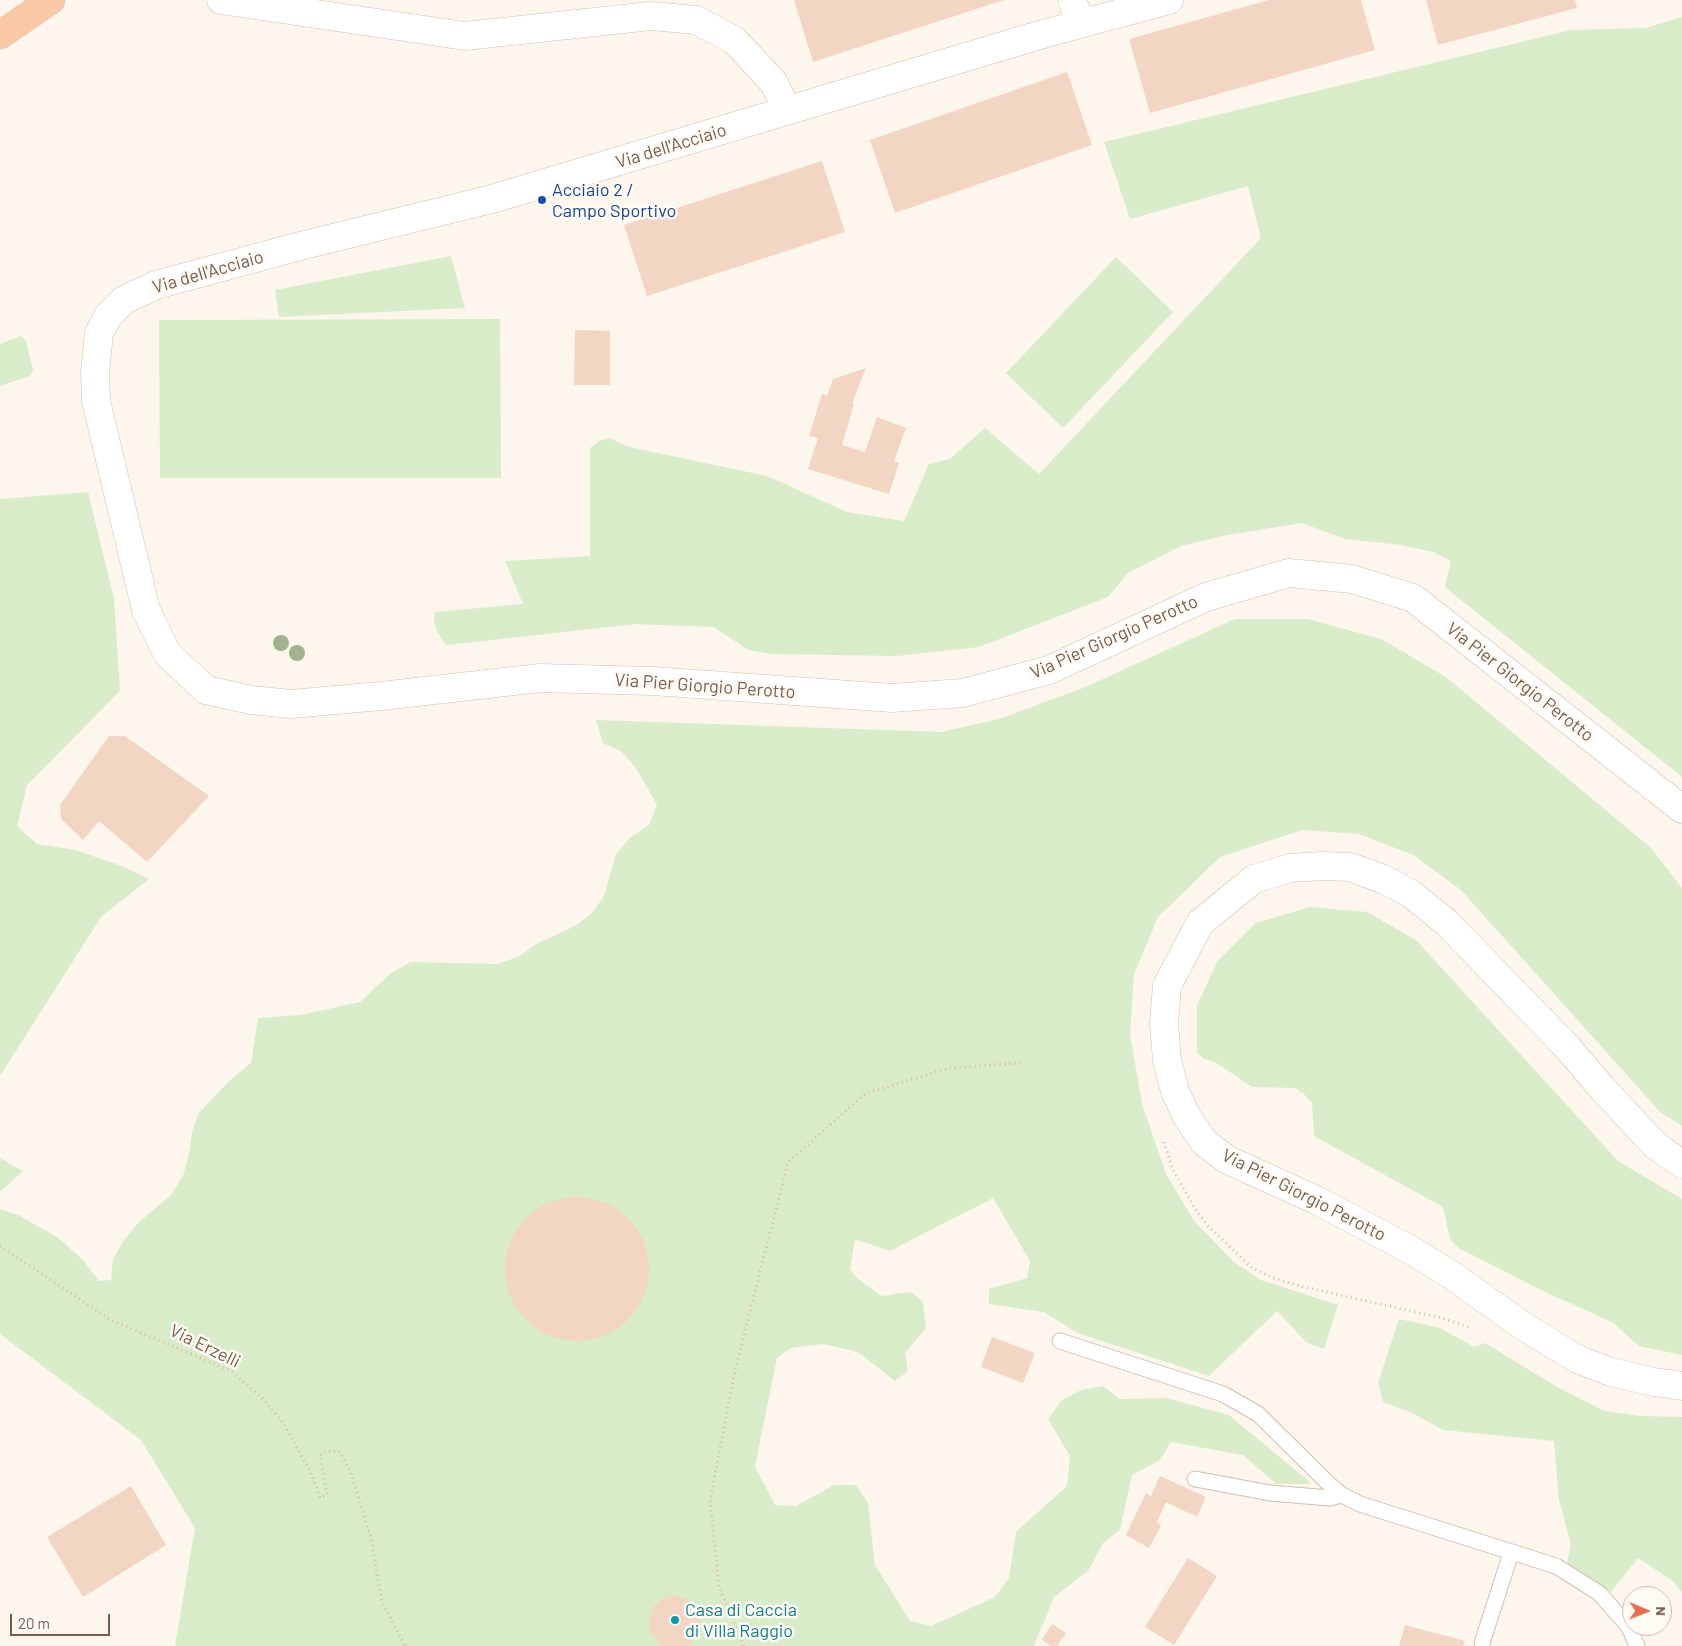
<!DOCTYPE html>
<html>
<head>
<meta charset="utf-8">
<style>
  body { margin:0 }
  #map { position:relative; width:1682px; height:1646px; overflow:hidden; background:#fdf6ec; font-family:Barlow,sans-serif }
  canvas { display:block }
  .north { position:absolute; left:1622px; top:1586px; width:50px; height:50px; box-sizing:border-box; background:#fffaf3; border:1px solid #cabbb1; border-radius:50%; rotate:91deg; font-size:14px; font-weight:700; line-height:20px; text-align:center; color:#7a5c4d }
  .north::after { content:''; display:block; margin:auto; width:18px; height:22px; background:#e76f51; clip-path:polygon(50% 0,100% 100%,50% 72%,0 100%) }
  .scale { position:absolute; left:10px; top:1614px; width:100px; height:22px; box-sizing:border-box; border:2px solid #7a5c4d; border-top:0; padding-left:6px; font-size:15px; line-height:18px; white-space:nowrap; color:#7a5c4d; -webkit-text-stroke:4px #fffaf3; paint-order:stroke }
</style>
</head>
<body>
<div id="map">
<canvas width="1682" height="1646"></canvas>
<div class="north">N</div>
<div class="scale">20 m</div>
</div>
<script>
const context = document.querySelector('canvas').getContext('2d');
context.lineJoin = 'round';
function fillPath(path, color) {
  context.fillStyle = color;
  context.fill(path, 'evenodd');
}
function shape(rows) {
  const path = new Path2D();
  for (const r of rows) {
    if (r.length === 3) {
      path.moveTo(r[0] + r[2], r[1]);
      path.arc(r[0], r[1], r[2], 0, 2 * Math.PI);
      continue;
    }
    path.moveTo(r[0], r[1]);
    for (let i = 2; i < r.length; i += 2) path.lineTo(r[i], r[i + 1]);
  }
  return path;
}
function stroke(path, color, width, dash) {
  context.strokeStyle = color;
  context.lineWidth = width;
  context.lineCap = dash ? 'butt' : 'round';
  context.setLineDash(dash || []);
  context.stroke(path);
}
function write(font, color, halo, rows, align = 'center') {
  context.font = font + ' Barlow,sans-serif';
  context.lineWidth = 5;
  context.setLineDash([]);
  context.textBaseline = 'middle';
  context.strokeStyle = halo;
  context.fillStyle = color;
  for (const [text, x, y, turn = 0] of rows) {
    context.save();
    context.translate(x, y);
    context.rotate((+turn || 0) * Math.PI / 180);
    context.textAlign = isNaN(turn) ? turn : align;
    if (halo) context.strokeText(text, 0, 0);
    context.fillText(text, 0, 0);
    context.restore();
  }
}
fillPath(shape([
  [1682,17,1682,777,1445,587,1451,561,1433,552,1401,545,1345,539,1302,523,1227,535,1181,546,1128,573,1108,597,979,647,897,656,771,654,748,650,714,627,635,624,446,645,438,633,434,623,435,612,523,604,505,561,590,556,590,448,599,441,609,438,629,447,767,476,847,512,904,521,929,464,950,459,985,428,1039,474,1261,238,1248,186,1130,219,1104,142,1571,30,1645,28],
  [451,256,465,308,279,317,275,290],
  [1116,257,1173,312,1063,428,1006,373],
  [500,319,501,478,160,478,159,320],
  [21,336,26,341,33,370,30,376,0,386,0,344],
  [88,492,114,599,120,691,27,785,17,826,37,844,75,850,119,865,149,879,101,917,0,1076,0,499],
  [1235,619,1308,619,1381,639,1446,677,1651,848,1682,888,1682,1126,1660,1112,1461,890,1413,855,1359,834,1302,830,1220,857,1158,917,1134,974,1130,1034,1142,1104,1166,1174,1194,1221,1234,1262,1261,1280,1338,1305,1324,1349,1306,1342,1277,1311,1209,1376,1077,1333,1044,1312,989,1304,989,1289,1027,1278,1030,1261,993,1198,890,1251,855,1239,850,1269,857,1278,881,1296,911,1292,923,1302,926,1328,905,1353,908,1371,895,1381,858,1352,823,1344,791,1348,777,1358,755,1466,775,1505,796,1506,834,1485,856,1485,868,1503,875,1565,910,1621,931,1626,995,1597,1009,1578,1016,1532,1067,1486,1070,1456,1048,1419,1062,1400,1081,1390,1103,1386,1120,1399,1166,1398,1229,1415,1312,1484,1276,1484,1243,1455,1171,1442,1160,1460,1132,1475,1120,1530,1103,1543,1088,1571,1054,1597,1034,1646,175,1646,195,1528,141,1440,0,1334,0,1209,20,1216,57,1237,83,1260,99,1281,111,1280,113,1259,124,1240,138,1223,171,1195,183,1176,189,1154,192,1132,198,1114,229,1081,251,1063,258,1018,301,1015,360,1002,391,973,411,962,497,964,518,957,536,944,575,926,592,913,604,896,616,854,631,837,649,825,657,805,636,768,622,752,603,743,596,720,942,732,1002,718,1083,688],
  [1310,907,1367,912,1416,940,1618,1161,1682,1199,1682,1355,1639,1346,1612,1322,1541,1290,1459,1248,1450,1239,1443,1207,1314,1136,1312,1103,1304,1094,1295,1088,1252,1087,1215,1062,1204,1059,1197,1053,1197,1006,1217,962,1256,923],
  [0,1158,23,1171,0,1192],
  [1399,1319,1440,1328,1474,1347,1485,1343,1557,1387,1605,1411,1640,1416,1682,1417,1682,1592,1673,1581,1638,1558,1611,1592,1567,1564,1571,1544,1559,1500,1554,1441,1443,1430,1410,1412,1383,1402,1378,1383]
]), '#d8ecc9');
fillPath(shape([
  [794,0,1004,0,813,62],
  [1269,0,1361,0,1375,50,1150,113,1129,39],
  [1426,0,1575,0,1577,8,1438,45],
  [1067,72,1092,145,895,213,870,140],
  [822,161,845,232,647,296,624,225],
  [575,330,610,331,610,385,574,385],
  [866,368,852,403,854,404,842,445,865,452,877,417,906,428,894,461,899,463,889,494,808,469,818,438,809,436,822,394,827,396,833,379],
  [109,736,125,736,209,796,147,862,99,821,83,840,61,819,60,805],
  [577,1269,72],
  [992,1337,1035,1353,1023,1383,981,1367],
  [1160,1476,1206,1497,1197,1517,1166,1502,1157,1522,1161,1526,1149,1548,1126,1535,1146,1493,1151,1496],
  [131,1486,166,1545,83,1597,47,1537],
  [1188,1558,1217,1576,1174,1645,1145,1627],
  [675,1622,26],
  [1052,1624,1066,1633,1057,1646,1051,1646,1042,1640],
  [1405,1625,1465,1641,1463,1646,1399,1646]
]), '#f3d5c3');
const service = shape([
  [1060,1341,1223,1394,1258,1414,1330,1485,1342,1495,1360,1504,1556,1566,1599,1593,1629,1627,1637,1646],
  [1195,1479,1270,1493,1330,1498,1342,1495],
  [1482,1643,1511,1553]
]);
const minor = shape([
  [221,0,465,36,651,16,696,20,734,40,774,83,787,110],
  [1072,0,1081,24],
  [1169,0,1043,34,492,199,304,245,156,285,124,300,108,316,99,333,95,372,96,401,146,610,167,653,206,690,251,700,291,704,381,696,540,678,653,681,892,698,963,693,1049,670,1206,597,1289,573,1352,579,1413,598,1682,809],
  [1682,1164,1655,1145,1602,1088,1568,1048,1447,923,1410,893,1383,879,1350,867,1324,866,1290,868,1254,879,1200,923,1167,986,1164,1023,1167,1060,1175,1091,1187,1117,1205,1143,1228,1160,1316,1200,1411,1250,1453,1276,1520,1324,1577,1359,1611,1372,1654,1382,1682,1386]
]);
const trunk = shape([
  [0,35,51,0]
]);
stroke(service, '#d1beb0', 17);
stroke(minor, '#d1beb0', 29);
stroke(trunk, '#dad1cd', 29);
stroke(shape([
  [1164,1142,1173,1170,1194,1207,1209,1227,1252,1268,1276,1279,1304,1287,1442,1318,1468,1327],
  [0,1246,109,1319,231,1371,262,1398,284,1424,311,1473,320,1498,327,1495,320,1455,325,1451,340,1452,350,1470,371,1539,382,1602,405,1646],
  [744,1646,719,1587,710,1500,735,1371,788,1162,866,1093,950,1068,1021,1063]
]), '#d9b8a5', 3, [1, 4]);
stroke(service, '#fff', 15);
stroke(minor, '#fff', 28);
stroke(trunk, '#f9c8a4', 28);
context.fillStyle = '#a0b28e';
for (const [x, y] of [
  [281,643],
  [297,653]
]) {
  context.beginPath();
  context.arc(x, y, 8, 0, 2 * Math.PI);
  context.fill();
}
for (const [x, y, r, color] of [
  [542,200,5,"#1a4fb4"],
  [675,1620,5,"#0f9aa8"]
]) {
  const dot = new Path2D();
  dot.arc(x, y, r, 0, 2 * Math.PI);
  context.fillStyle = color;
  context.fill(dot);
  stroke(dot, '#fffaf3', 2);
}
write('18px', '#7a5c4d', '#fffaf3', [
  ["Via dell'Acciaio",671,146,-17],
  ["Via dell'Acciaio",208,272,-16],
  ["Via Pier Giorgio Perotto",1114,637,-24],
  ["Via Pier Giorgio Perotto",1520,682,38],
  ["Via Pier Giorgio Perotto",705,686,4],
  ["Via Pier Giorgio Perotto",1304,1195,27],
  ["Via Erzelli",205,1346,26]
]);
write('18px', '#164399', '#fffaf3', [
  ["Acciaio 2 /",552,190],
  ["Campo Sportivo",552,211]
], 'left');
write('18px', '#0d838f', '#fffaf3', [
  ["Casa di Caccia",685,1610],
  ["di Villa Raggio",685,1631]
], 'left');
</script>
</body>
</html>
